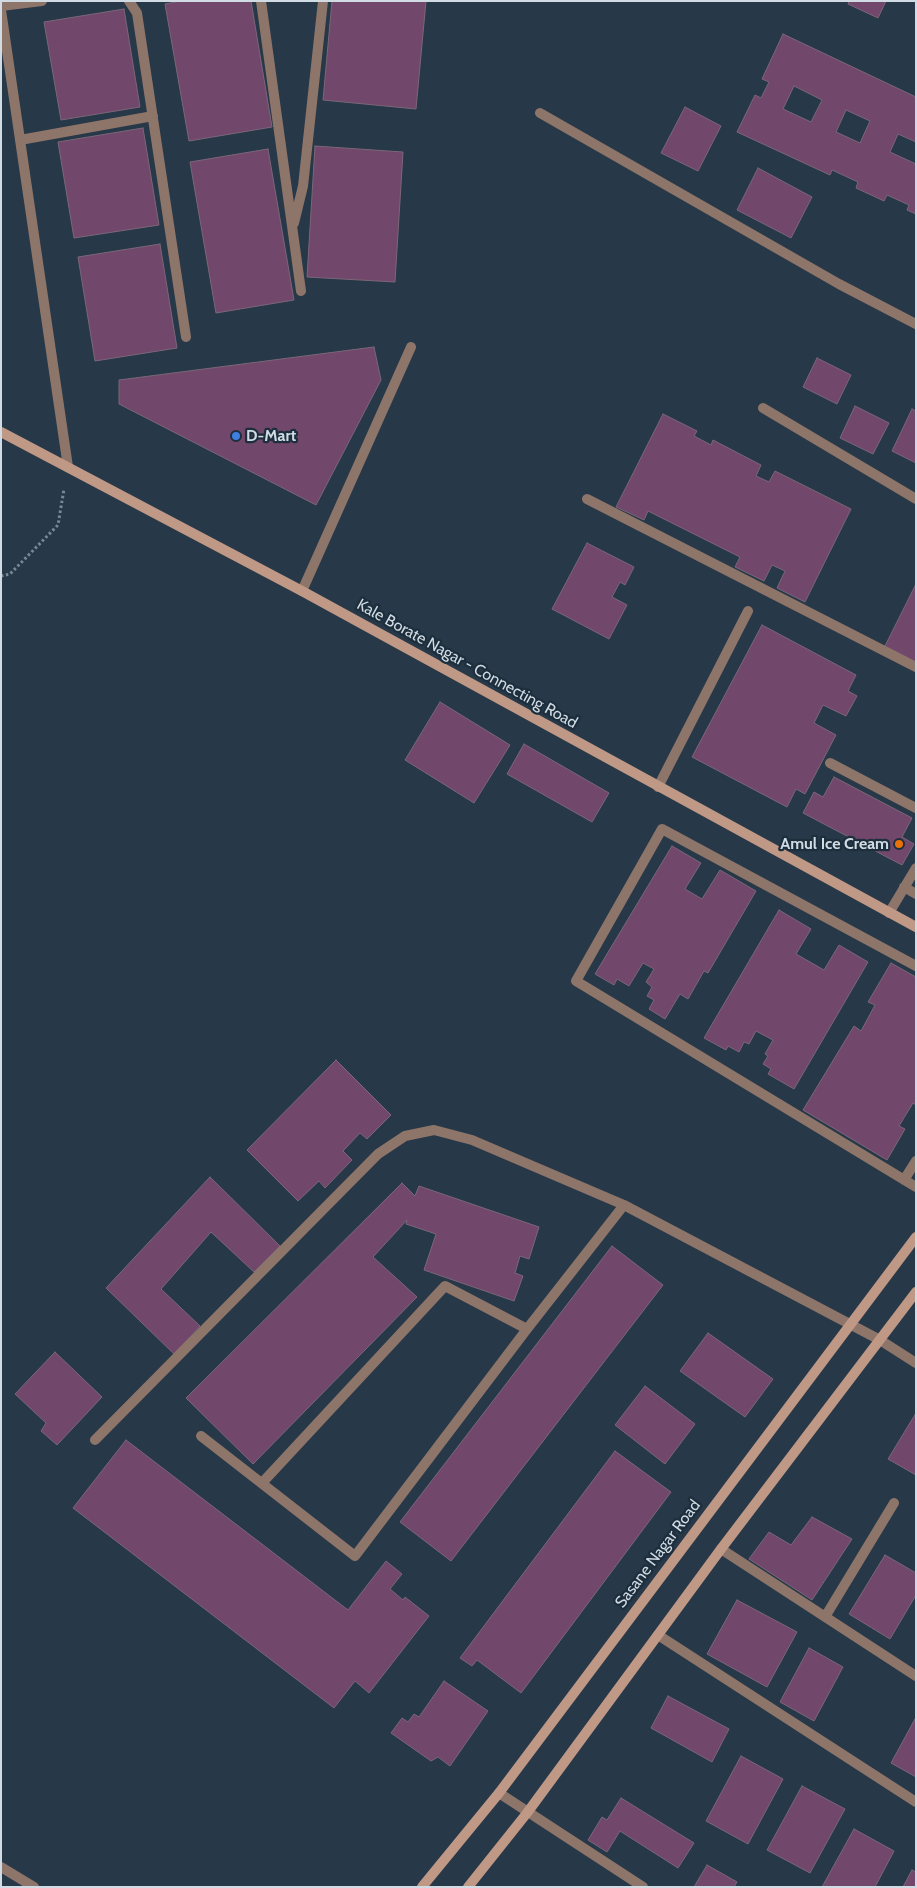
<!DOCTYPE html>
<html>
<head>
<meta charset="utf-8">
<style>
  body { margin:0 }
  #map { position:relative; width:917px; height:1888px; overflow:hidden; background:#273848; font-family:Cabin,sans-serif }
  canvas { display:block }
  .frame { position:absolute; inset:0; border:2px solid #d0dbe4; pointer-events:none }
</style>
</head>
<body>
<div id="map">
<canvas width="917" height="1888"></canvas>
<div class="frame"></div>
</div>
<script>
const context = document.querySelector('canvas').getContext('2d');
context.lineJoin = 'round';
function fillPath(path, color) {
  context.fillStyle = color;
  context.fill(path, 'evenodd');
}
function shape(rows) {
  const path = new Path2D();
  for (const r of rows) {
    path.moveTo(r[0], r[1]);
    for (let i = 2; i < r.length; i += 2) path.lineTo(r[i], r[i + 1]);
  }
  return path;
}
function stroke(path, color, width, dash) {
  context.strokeStyle = color;
  context.lineWidth = width;
  context.lineCap = dash ? 'butt' : 'round';
  context.setLineDash(dash || []);
  context.stroke(path);
}
function write(font, color, halo, rows, align = 'center') {
  context.font = font + ' Cabin,sans-serif';
  context.lineWidth = 4.5;
  context.setLineDash([]);
  context.textBaseline = 'middle';
  context.strokeStyle = halo;
  context.fillStyle = color;
  for (const [text, x, y, turn = 0] of rows) {
    context.save();
    context.translate(x, y);
    context.rotate((+turn || 0) * Math.PI / 180);
    context.textAlign = isNaN(turn) ? turn : align;
    if (halo) context.strokeText(text, 0, 0);
    context.fillText(text, 0, 0);
    context.restore();
  }
}
const building = shape([
  [181,1,251,1,272,127,189,141,165,4,181,1],
  [332,1,426,1,416,109,323,100,332,1],
  [849,1,886,1,878,18,848,4,849,1],
  [124,9,140,107,61,120,44,22,124,9],
  [783,34,916,97,916,142,898,134,890,152,916,164,916,214,907,210,909,205,887,195,884,201,856,188,858,182,832,170,830,175,737,132,755,95,761,98,769,82,762,79,783,34],
  [794,86,822,100,811,122,783,109,794,86],
  [846,110,870,121,860,143,836,132,846,110],
  [685,107,721,126,698,171,661,153,685,107],
  [143,128,159,225,74,238,58,142,143,128],
  [315,146,403,152,395,282,307,277,315,146],
  [268,149,294,300,216,313,190,162,268,149],
  [758,168,812,197,791,238,737,210,758,168],
  [160,244,177,348,95,361,78,257,160,244],
  [374,347,381,380,316,505,119,404,119,380,374,347],
  [817,358,851,375,837,404,803,387,817,358],
  [855,406,889,423,873,454,840,438,855,406],
  [912,409,916,411,916,463,892,451,912,409],
  [663,414,697,431,694,436,711,445,713,440,761,465,756,476,769,482,775,471,851,509,805,602,777,588,785,571,772,565,764,581,735,567,740,557,648,511,644,520,616,507,663,414],
  [587,543,634,567,625,585,620,582,612,597,627,605,609,639,552,609,587,543],
  [916,584,916,664,884,648,916,584],
  [762,625,856,675,848,691,857,696,846,716,823,705,814,723,836,735,805,794,796,789,787,807,692,757,762,625],
  [440,702,510,745,474,803,405,760,440,702],
  [524,744,609,793,592,822,507,774,524,744],
  [834,777,912,818,902,837,914,844,902,865,803,813,814,792,823,797,834,777],
  [672,846,701,863,685,889,702,899,720,870,756,891,708,973,704,971,688,999,680,994,665,1019,649,1009,654,1000,647,996,652,987,646,982,654,969,643,963,629,986,617,979,614,985,595,974,672,846],
  [779,910,811,929,796,954,824,970,839,945,868,962,794,1089,768,1074,771,1069,763,1064,768,1056,765,1054,773,1040,756,1031,749,1044,744,1042,739,1052,728,1046,726,1050,704,1038,779,910],
  [891,963,916,977,916,1105,913,1103,899,1126,905,1129,887,1160,803,1110,854,1026,861,1031,875,1005,868,1002,891,963],
  [336,1060,391,1115,367,1139,360,1133,343,1151,352,1160,325,1188,319,1181,298,1201,247,1150,336,1060],
  [210,1177,280,1246,254,1272,211,1232,161,1289,200,1326,174,1354,106,1288,210,1177],
  [402,1183,415,1196,419,1186,539,1227,529,1259,520,1256,515,1273,523,1276,514,1301,424,1270,436,1234,406,1224,407,1220,373,1257,417,1297,253,1464,186,1398,402,1183],
  [612,1246,663,1285,451,1561,400,1522,612,1246],
  [708,1333,773,1379,745,1417,680,1371,708,1333],
  [55,1352,102,1397,57,1445,41,1431,46,1423,15,1394,55,1352],
  [645,1386,695,1424,665,1464,615,1425,645,1386],
  [916,1413,916,1475,888,1459,916,1413],
  [126,1440,348,1610,386,1561,402,1574,390,1589,403,1600,405,1597,429,1616,369,1693,355,1681,334,1708,73,1508,126,1440],
  [615,1451,671,1492,521,1693,477,1660,472,1666,460,1658,615,1451],
  [812,1517,852,1539,812,1600,749,1559,769,1532,791,1545,812,1517],
  [885,1555,916,1573,916,1595,890,1639,849,1614,885,1555],
  [737,1600,797,1632,767,1687,707,1654,737,1600],
  [809,1648,843,1667,814,1721,780,1702,809,1648],
  [444,1681,488,1711,450,1766,438,1757,431,1761,391,1733,402,1718,408,1722,414,1714,419,1717,444,1681],
  [668,1696,729,1729,712,1762,651,1728,668,1696],
  [915,1719,916,1719,916,1777,891,1763,915,1719],
  [741,1756,783,1779,748,1844,706,1821,741,1756],
  [802,1786,845,1809,810,1873,767,1850,802,1786],
  [621,1798,694,1843,678,1868,620,1831,607,1852,588,1840,602,1817,607,1820,621,1798],
  [854,1829,894,1851,875,1887,822,1887,854,1829],
  [707,1865,737,1882,734,1887,694,1887,707,1865],
  [912,1870,916,1872,916,1887,903,1887,912,1870]
]);
fillPath(building, '#71476b');
stroke(building, '#7b6778', 1);
stroke(shape([
  [1,576,10,574,58,525,64,489]
]), '#7a8895', 3, [2.5, 2.5]);
stroke(shape([
  [587,499,916,667],
  [302,591,411,347],
  [830,763,916,808],
  [658,787,748,611],
  [904,887,916,894],
  [889,913,916,868],
  [916,966,662,829,576,981,916,1187],
  [904,1180,916,1161],
  [1,1867,34,1887]
]), '#8e756a', 10);
stroke(shape([
  [129,1,137,13,186,337],
  [261,1,301,291],
  [1,6,42,1],
  [1,10,68,467],
  [540,113,839,284,916,324],
  [20,140,153,116],
  [294,223,303,186,323,1],
  [763,408,916,499],
  [201,1436,355,1556,527,1329,624,1205],
  [95,1440,378,1154,405,1136,434,1130,472,1140,624,1205,880,1340,916,1363],
  [262,1483,445,1286,527,1329],
  [721,1549,916,1676],
  [825,1617,894,1503],
  [658,1635,916,1802],
  [499,1793,643,1887]
]), '#8e756a', 10);
stroke(shape([
  [1,432,302,591,916,927],
  [422,1887,499,1793,916,1237],
  [468,1887,527,1813,721,1549,916,1292]
]), '#bf9886', 10);
for (const [x, y, r, color] of [
  [236,436,5,"#3f7fe0"],
  [899,844,5,"#e8710a"]
]) {
  const dot = new Path2D();
  dot.arc(x, y, r, 0, 2 * Math.PI);
  context.fillStyle = color;
  context.fill(dot);
  stroke(dot, '#1d2e3d', 2);
}
write('bold 16px', '#d0dbe4', '#1d2e3d', [
  ["D-Mart",246,436],
  ["Amul Ice Cream",889,844,"right"]
], 'left');
write('16px', '#d0dbe4', '#1d2e3d', [
  ["Kale Borate Nagar - Connecting Road",467,664,29],
  ["Sasane Nagar Road",658,1554,-53]
]);
</script>
</body>
</html>
